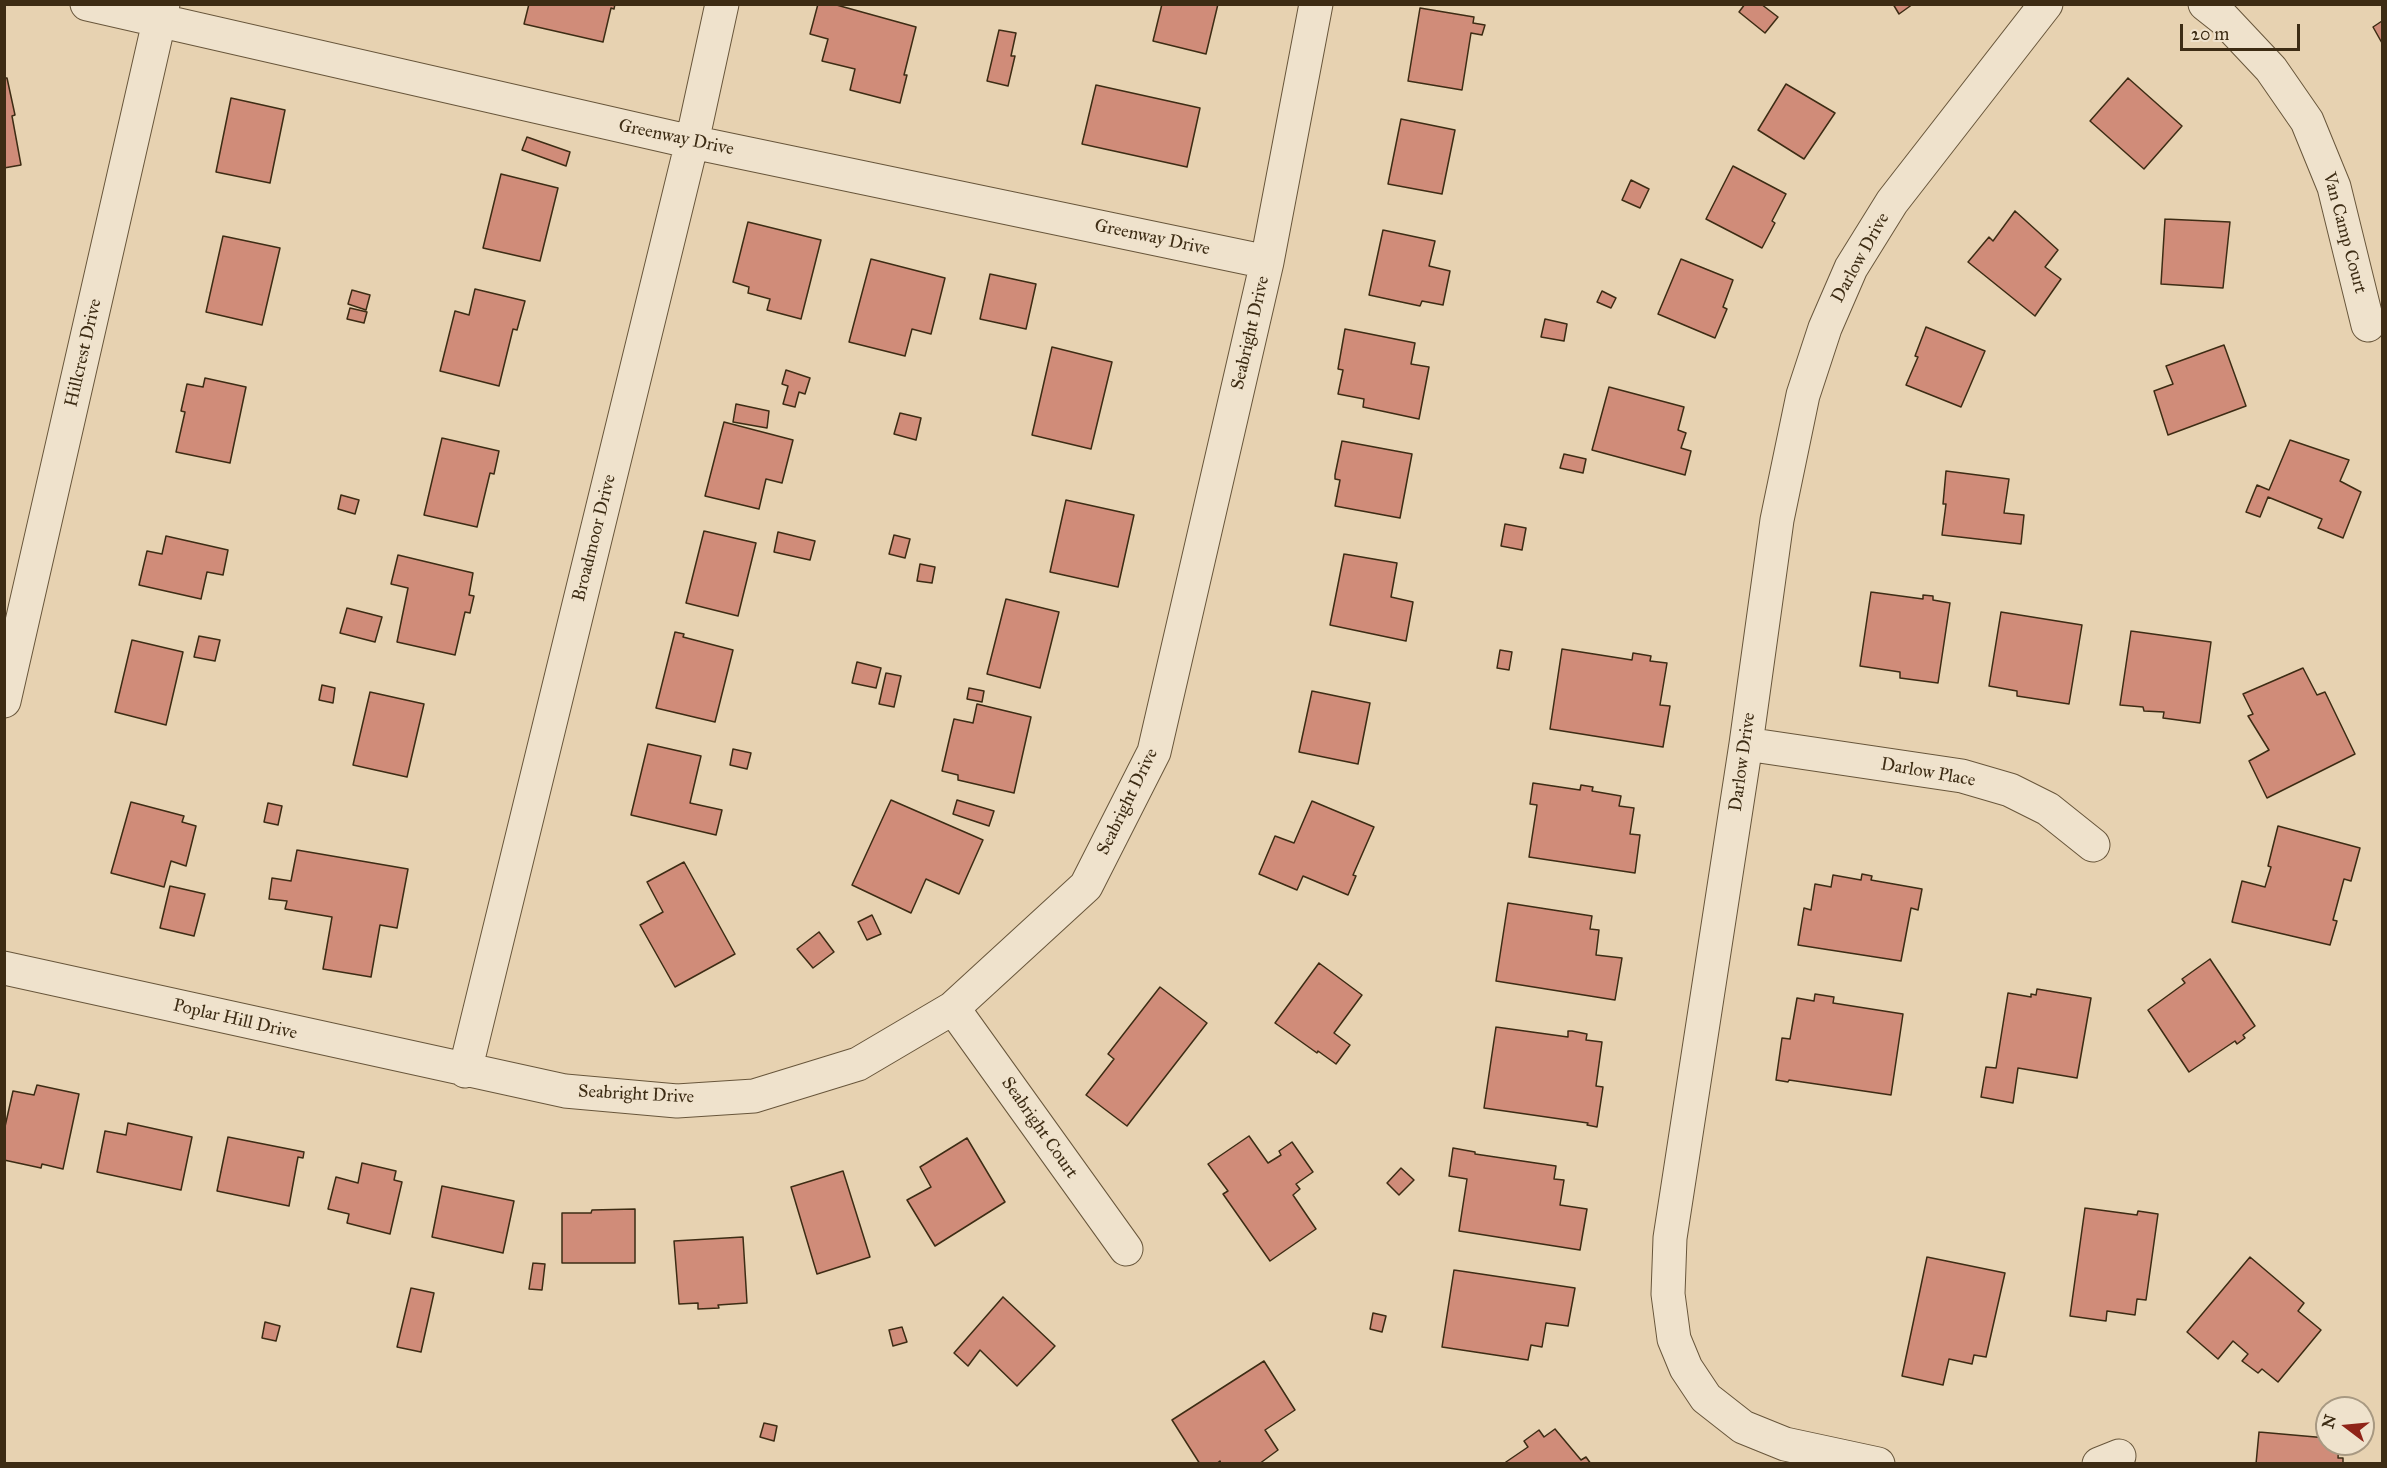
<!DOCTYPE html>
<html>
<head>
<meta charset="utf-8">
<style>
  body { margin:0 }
  #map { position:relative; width:2387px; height:1468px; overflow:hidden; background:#e7d2b1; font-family:"IM FELL Great Primer",serif }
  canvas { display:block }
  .frame { position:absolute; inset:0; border:6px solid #3d2c14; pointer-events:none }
  .north { position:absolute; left:2315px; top:1396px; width:60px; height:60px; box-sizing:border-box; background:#efe2cc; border:2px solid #a89982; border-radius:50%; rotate:286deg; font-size:16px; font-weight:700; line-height:24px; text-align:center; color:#3d2c14 }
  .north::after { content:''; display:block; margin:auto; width:21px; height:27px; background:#8f2418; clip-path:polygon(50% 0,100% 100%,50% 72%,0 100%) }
  .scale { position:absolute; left:2180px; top:24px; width:120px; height:27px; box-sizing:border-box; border:3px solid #3d2c14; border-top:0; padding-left:8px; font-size:18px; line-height:21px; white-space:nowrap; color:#3d2c14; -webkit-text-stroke:4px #efe2cc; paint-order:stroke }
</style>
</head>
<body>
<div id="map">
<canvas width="2387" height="1468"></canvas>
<div class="frame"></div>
<div class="north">N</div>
<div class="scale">20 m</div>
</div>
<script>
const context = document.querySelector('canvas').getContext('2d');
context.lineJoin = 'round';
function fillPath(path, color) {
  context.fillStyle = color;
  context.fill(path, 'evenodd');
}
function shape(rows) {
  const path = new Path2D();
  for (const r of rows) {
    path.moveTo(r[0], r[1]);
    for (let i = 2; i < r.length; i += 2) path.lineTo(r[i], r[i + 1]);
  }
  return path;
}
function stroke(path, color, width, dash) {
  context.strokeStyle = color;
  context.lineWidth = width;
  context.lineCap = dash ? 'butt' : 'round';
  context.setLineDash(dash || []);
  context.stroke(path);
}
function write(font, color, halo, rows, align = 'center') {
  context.font = font + ' "IM FELL Great Primer",serif';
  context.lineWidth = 5;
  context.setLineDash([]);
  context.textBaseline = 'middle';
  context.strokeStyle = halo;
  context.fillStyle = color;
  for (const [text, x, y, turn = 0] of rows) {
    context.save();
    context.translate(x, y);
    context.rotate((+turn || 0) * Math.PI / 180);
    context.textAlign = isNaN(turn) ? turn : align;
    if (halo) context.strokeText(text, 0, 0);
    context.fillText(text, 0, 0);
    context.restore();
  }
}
const building = shape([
  [529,4,615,4,614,9,611,8,603,42,524,24,529,4],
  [818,4,833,4,916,27,904,75,907,75,900,103,850,90,855,69,822,61,828,39,810,34,818,4],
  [1162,4,1218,4,1206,54,1153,41,1162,4],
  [1745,4,1761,4,1778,17,1765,33,1739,12,1745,4],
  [1893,4,1913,4,1899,14,1893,4],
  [1420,8,1474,17,1473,23,1485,25,1482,35,1471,33,1462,90,1408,81,1420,8],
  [2382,21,2382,43,2373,27,2382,21],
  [999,30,1016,33,1011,56,1015,56,1008,86,987,81,999,30],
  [4,78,7,78,15,115,12,116,21,165,4,168,4,78],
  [2128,78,2182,126,2144,169,2090,121,2128,78],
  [1786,84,1835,113,1804,159,1758,130,1786,84],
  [1096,85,1200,108,1187,167,1082,144,1096,85],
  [231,98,285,110,270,183,216,172,231,98],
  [1401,119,1455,130,1442,194,1388,184,1401,119],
  [527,137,570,152,566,166,522,150,527,137],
  [1733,166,1786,194,1772,221,1775,223,1762,248,1706,219,1733,166],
  [501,174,558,188,540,261,483,248,501,174],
  [1631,180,1649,189,1640,208,1622,200,1631,180],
  [2015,211,2058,250,2045,267,2061,279,2035,316,1968,262,1989,237,1993,241,2015,211],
  [2165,219,2230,222,2223,288,2161,284,2165,219],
  [748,222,821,240,801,319,767,310,770,299,748,293,749,287,733,282,748,222],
  [1383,230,1435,241,1429,266,1450,271,1443,305,1422,301,1420,306,1369,295,1383,230],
  [223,236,280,248,262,325,206,312,223,236],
  [871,259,945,278,931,334,912,329,905,356,849,342,871,259],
  [1681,259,1733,280,1723,307,1727,309,1715,338,1658,314,1681,259],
  [990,274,1036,284,1026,329,980,319,990,274],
  [475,289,525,301,517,330,513,329,499,386,440,371,455,311,469,315,475,289],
  [352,290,370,295,366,310,348,304,352,290],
  [1602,291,1616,298,1611,308,1597,302,1602,291],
  [350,308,367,312,364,323,347,319,350,308],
  [1545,319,1567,324,1564,341,1541,337,1545,319],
  [1926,327,1985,351,1961,407,1906,385,1918,357,1915,356,1926,327],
  [1345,329,1415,343,1411,364,1429,367,1419,419,1363,407,1364,399,1338,394,1343,370,1338,369,1345,329],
  [2224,345,2246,406,2168,435,2154,391,2173,384,2166,366,2224,345],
  [1052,347,1112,362,1091,449,1032,435,1052,347],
  [786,370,810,378,805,394,799,392,795,407,783,404,788,386,782,384,786,370],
  [205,378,246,387,230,463,176,452,185,412,181,411,187,384,203,387,205,378],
  [1609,387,1684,407,1678,430,1686,433,1681,448,1691,451,1685,475,1592,450,1609,387],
  [736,404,769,411,767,428,733,422,736,404],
  [900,413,921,418,916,440,894,434,900,413],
  [724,422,793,440,782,483,766,479,759,509,705,496,724,422],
  [442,438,499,451,494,474,490,473,477,527,424,515,442,438],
  [2290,440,2349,460,2340,481,2361,492,2343,538,2318,528,2322,519,2268,497,2260,517,2246,512,2257,485,2269,490,2290,440],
  [1342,441,1412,454,1400,518,1335,506,1340,480,1335,479,1335,475,1342,441],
  [1564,454,1586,459,1583,473,1560,468,1564,454],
  [1946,471,2009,479,2004,513,2024,515,2021,544,1942,535,1946,504,1943,504,1946,471],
  [341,495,359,500,355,514,338,509,341,495],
  [1066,500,1134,515,1118,587,1050,572,1066,500],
  [1505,524,1526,528,1522,550,1501,546,1505,524],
  [704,531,756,543,738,616,686,603,704,531],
  [778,532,815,541,810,560,774,552,778,532],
  [894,535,910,539,905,558,889,554,894,535],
  [166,536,228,550,223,575,207,572,201,599,139,585,147,551,162,554,166,536],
  [1344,554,1397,563,1391,597,1413,602,1406,641,1330,625,1344,554],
  [398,555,473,573,469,595,474,596,470,613,465,612,455,655,397,642,408,588,391,584,398,555],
  [920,564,935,567,932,583,917,581,920,564],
  [1871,592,1923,599,1923,595,1933,596,1933,600,1950,603,1938,683,1900,678,1900,672,1860,666,1871,592],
  [1006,599,1059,612,1040,688,987,674,1006,599],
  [347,608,382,617,375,642,340,633,347,608],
  [2001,612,2082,625,2069,704,2017,696,2017,691,1989,686,2001,612],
  [2131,631,2211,642,2200,723,2163,718,2164,712,2144,711,2143,707,2120,705,2131,631],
  [675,632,684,634,683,637,733,650,715,722,656,708,675,632],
  [199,636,220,640,215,661,194,657,199,636],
  [132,640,183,652,166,725,115,712,132,640],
  [1562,649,1632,660,1633,653,1651,656,1650,661,1667,663,1660,705,1670,706,1663,747,1550,729,1562,649],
  [1500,650,1512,652,1509,670,1497,668,1500,650],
  [857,662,881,668,876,688,852,683,857,662],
  [2303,668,2317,695,2325,692,2355,754,2267,798,2249,761,2269,750,2248,716,2253,714,2243,694,2303,668],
  [886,673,901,676,894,707,879,704,886,673],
  [322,685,335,688,333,703,319,700,322,685],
  [969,688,984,691,982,702,967,699,969,688],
  [1312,691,1370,703,1358,764,1299,752,1312,691],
  [370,692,424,704,407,777,353,765,370,692],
  [977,704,1031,717,1014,793,958,780,958,775,942,771,954,719,973,723,977,704],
  [648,744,701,756,690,803,722,810,716,835,631,815,648,744],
  [733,749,751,753,747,769,730,765,733,749],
  [1533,783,1580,790,1581,785,1593,787,1592,791,1621,796,1619,806,1634,808,1630,834,1640,835,1635,873,1529,857,1537,805,1530,804,1533,783],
  [891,800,983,840,959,894,926,879,911,913,852,885,891,800],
  [957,800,994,811,989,826,953,814,957,800],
  [1312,801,1374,827,1353,875,1356,876,1348,895,1303,876,1297,890,1259,874,1275,836,1294,843,1312,801],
  [131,802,184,816,182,822,196,826,186,866,171,861,164,887,111,873,131,802],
  [268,803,282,806,278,825,264,822,268,803],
  [2278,826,2360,848,2351,881,2344,879,2333,920,2337,921,2330,945,2232,922,2242,881,2265,887,2271,867,2268,866,2278,826],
  [297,850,408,869,397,928,380,925,371,977,323,969,332,917,285,909,287,901,269,899,272,878,291,881,297,850],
  [684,862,735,954,675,987,640,925,663,912,647,882,684,862],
  [1862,874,1872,876,1871,880,1922,889,1918,910,1911,908,1901,961,1798,945,1804,908,1811,910,1815,884,1831,887,1833,875,1861,880,1862,874],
  [170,886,205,894,194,936,160,928,170,886],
  [1508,903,1592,916,1590,929,1599,930,1596,955,1622,958,1615,1000,1496,981,1508,903],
  [872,915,881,934,867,940,858,922,872,915],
  [819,932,834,952,813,968,797,949,819,932],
  [2210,959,2255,1026,2243,1035,2245,1038,2237,1044,2235,1041,2189,1072,2148,1010,2185,983,2182,979,2210,959],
  [1319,963,1362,995,1334,1033,1350,1045,1336,1064,1318,1051,1317,1053,1275,1023,1319,963],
  [1160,987,1207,1023,1127,1126,1086,1095,1114,1059,1108,1054,1160,987],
  [2037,989,2091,998,2077,1078,2018,1068,2013,1103,1981,1097,1986,1067,1996,1068,2008,993,2031,997,2031,994,2036,995,2037,989],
  [1815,994,1834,997,1833,1003,1903,1014,1891,1095,1789,1080,1788,1082,1776,1080,1782,1038,1790,1039,1797,998,1814,1001,1815,994],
  [1496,1027,1568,1037,1568,1031,1572,1031,1587,1034,1586,1040,1602,1042,1596,1086,1603,1087,1597,1127,1587,1125,1588,1123,1484,1108,1496,1027],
  [37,1085,79,1094,63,1169,42,1164,41,1168,4,1160,4,1131,13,1091,34,1095,37,1085],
  [128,1123,192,1137,181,1190,97,1172,105,1131,126,1135,128,1123],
  [1249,1136,1268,1163,1281,1155,1279,1151,1292,1142,1313,1172,1296,1184,1300,1189,1293,1195,1316,1229,1270,1261,1223,1194,1228,1191,1208,1164,1249,1136],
  [228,1137,304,1152,303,1158,298,1157,289,1206,217,1191,228,1137],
  [967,1138,1005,1202,935,1246,907,1200,931,1187,920,1167,967,1138],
  [1453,1148,1475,1152,1475,1154,1556,1166,1554,1179,1564,1180,1560,1205,1587,1209,1580,1250,1459,1231,1467,1179,1449,1176,1453,1148],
  [362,1163,396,1171,394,1180,402,1182,390,1234,347,1223,349,1214,328,1209,336,1177,358,1183,362,1163],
  [1401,1168,1414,1180,1399,1195,1387,1183,1401,1168],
  [843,1171,870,1257,817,1274,791,1187,843,1171],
  [442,1186,514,1201,503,1253,432,1237,442,1186],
  [2085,1208,2137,1215,2138,1211,2158,1214,2146,1300,2137,1299,2135,1315,2107,1311,2106,1321,2070,1316,2085,1208],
  [635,1209,635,1263,562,1263,562,1213,591,1213,592,1210,635,1209],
  [743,1237,747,1303,718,1305,719,1308,698,1309,698,1303,679,1304,674,1241,743,1237],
  [1927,1257,2005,1273,1986,1357,1974,1355,1972,1364,1949,1359,1943,1385,1902,1376,1927,1257],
  [2250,1257,2304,1303,2298,1311,2321,1330,2278,1382,2262,1369,2258,1373,2242,1361,2248,1354,2233,1341,2218,1359,2187,1332,2250,1257],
  [533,1263,545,1264,542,1290,529,1289,533,1263],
  [1454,1270,1575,1288,1568,1326,1546,1323,1542,1347,1531,1345,1528,1360,1442,1347,1454,1270],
  [411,1288,434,1293,421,1352,397,1347,411,1288],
  [1003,1297,1055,1346,1017,1386,980,1350,968,1366,954,1353,1003,1297],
  [1373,1313,1386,1316,1382,1332,1370,1329,1373,1313],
  [265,1322,280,1326,276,1341,262,1338,265,1322],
  [902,1327,907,1342,893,1346,889,1330,902,1327],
  [1264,1361,1295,1410,1265,1430,1278,1450,1259,1464,1221,1464,1220,1461,1216,1464,1200,1464,1172,1420,1264,1361],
  [764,1423,777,1426,774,1441,760,1437,764,1423],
  [1555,1429,1581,1460,1586,1457,1591,1464,1503,1464,1528,1447,1524,1441,1539,1430,1544,1437,1555,1429],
  [2259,1432,2327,1438,2327,1444,2339,1444,2338,1458,2343,1458,2343,1464,2256,1464,2259,1432]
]);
fillPath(building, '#d08c79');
stroke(building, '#3d2c14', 1.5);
const minor = shape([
  [87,4,692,142,1267,262],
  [2205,4,2224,19,2271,69,2307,121,2334,187,2368,325],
  [4,701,163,4],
  [1746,744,1962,776,2010,790,2048,809,2093,845],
  [4,968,565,1091,677,1101,754,1096,858,1064,953,1008,1086,886,1154,752,1267,262,1316,4],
  [953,1008,1126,1249],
  [465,1071,692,142,722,4],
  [1878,1464,1785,1444,1743,1427,1706,1398,1686,1368,1674,1339,1668,1294,1670,1238,1746,744,1777,520,1803,395,1825,328,1851,268,1892,202,2046,4],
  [2099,1464,2119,1456]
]);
stroke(minor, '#68563b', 35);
stroke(minor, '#efe2cc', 33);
write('18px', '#3d2c14', '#efe2cc', [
  ["Greenway Drive",676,138,12],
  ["Van Camp Court",2344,233,75],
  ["Greenway Drive",1152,238,12],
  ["Darlow Drive",1861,258,-61],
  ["Seabright Drive",1251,333,-77],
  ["Hillcrest Drive",84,353,-77],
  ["Broadmoor Drive",595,538,-76],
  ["Darlow Drive",1743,762,-82],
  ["Darlow Place",1928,773,10],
  ["Seabright Drive",1128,802,-64],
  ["Poplar Hill Drive",235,1020,13],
  ["Seabright Drive",636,1095,3],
  ["Seabright Court",1039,1128,55]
]);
</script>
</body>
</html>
